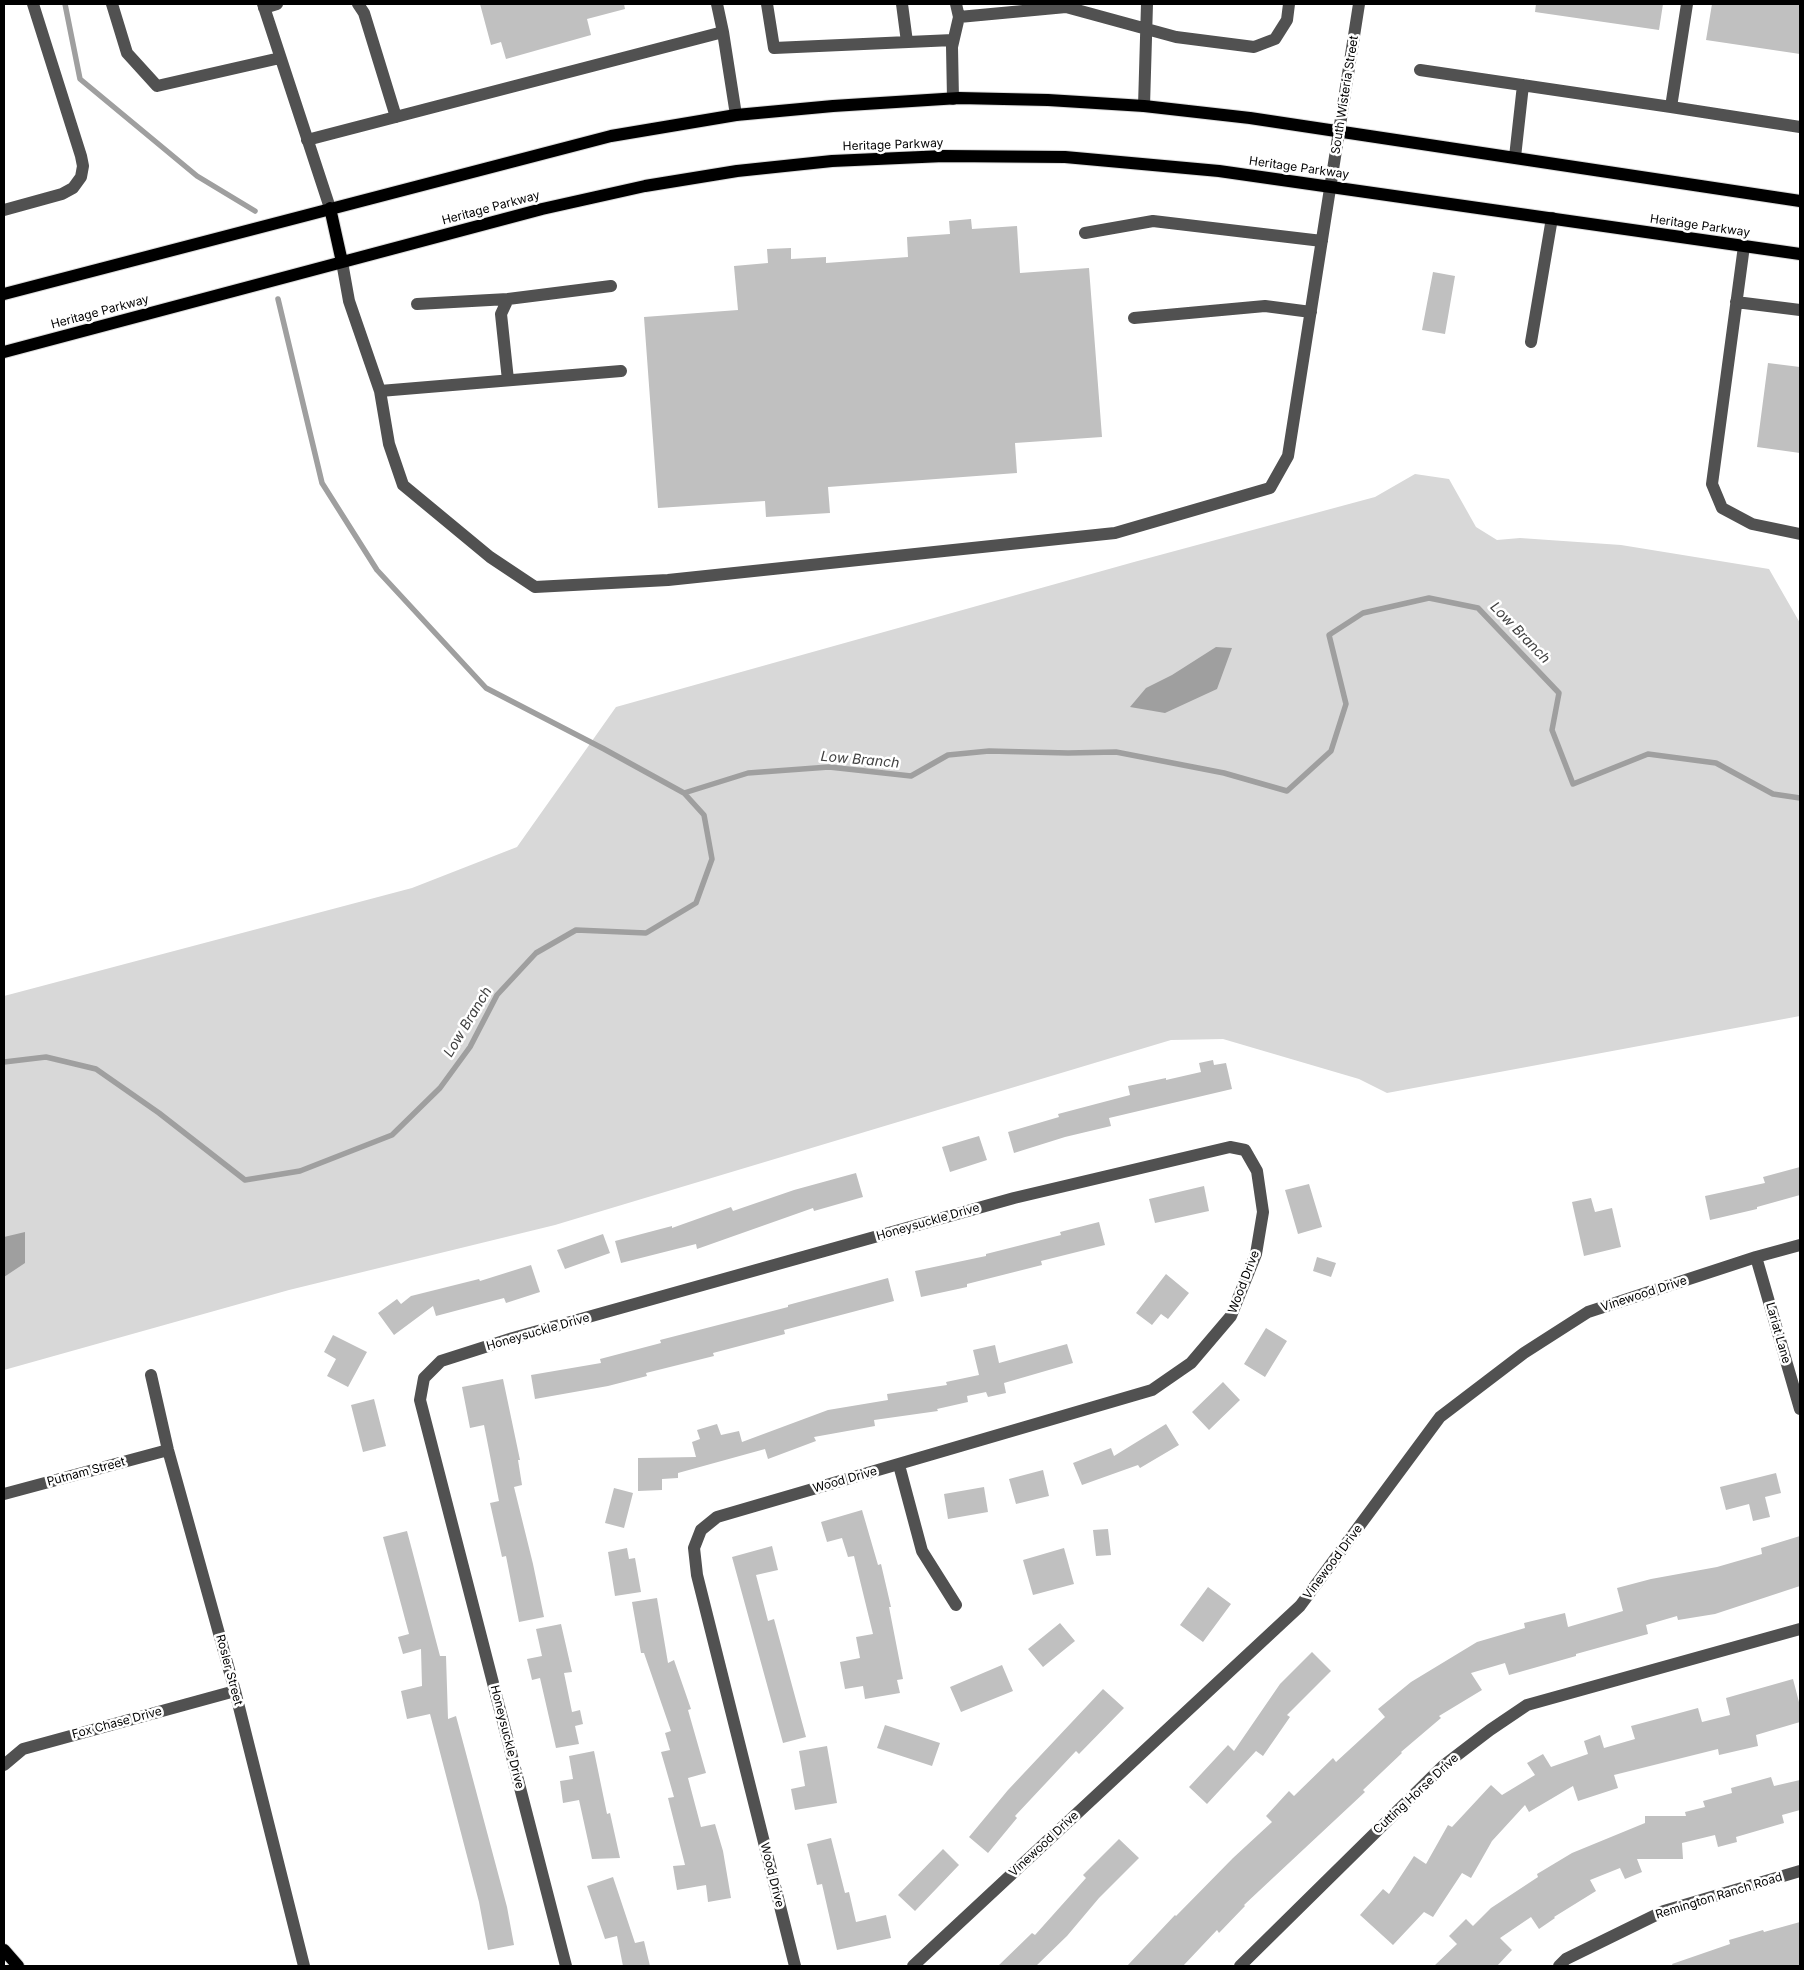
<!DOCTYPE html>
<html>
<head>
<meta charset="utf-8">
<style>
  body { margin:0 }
  #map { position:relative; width:1804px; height:1970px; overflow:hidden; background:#fff; font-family:Inter,sans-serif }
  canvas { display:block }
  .frame { position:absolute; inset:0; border:5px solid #000; pointer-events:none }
</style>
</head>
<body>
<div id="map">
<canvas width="1804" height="1970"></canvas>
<div class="frame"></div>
</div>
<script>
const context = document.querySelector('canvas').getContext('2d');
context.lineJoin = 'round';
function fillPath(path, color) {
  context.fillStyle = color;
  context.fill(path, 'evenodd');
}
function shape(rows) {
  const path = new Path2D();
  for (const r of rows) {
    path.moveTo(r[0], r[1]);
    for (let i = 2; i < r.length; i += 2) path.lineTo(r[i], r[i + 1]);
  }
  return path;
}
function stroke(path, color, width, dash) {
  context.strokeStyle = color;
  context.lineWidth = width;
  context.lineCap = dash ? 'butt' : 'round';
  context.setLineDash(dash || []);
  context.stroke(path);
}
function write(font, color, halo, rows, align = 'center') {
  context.font = font + ' Inter,sans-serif';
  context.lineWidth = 5;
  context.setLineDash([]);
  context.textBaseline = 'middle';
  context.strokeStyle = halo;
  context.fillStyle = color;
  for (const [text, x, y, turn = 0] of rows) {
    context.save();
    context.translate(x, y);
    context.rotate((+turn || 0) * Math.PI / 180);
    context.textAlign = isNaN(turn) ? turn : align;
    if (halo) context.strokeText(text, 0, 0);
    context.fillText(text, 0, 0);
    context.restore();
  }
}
fillPath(shape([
  [1415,474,1449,479,1476,527,1497,540,1520,538,1621,545,1769,569,1800,623,1800,1016,1387,1093,1359,1079,1223,1039,1171,1040,555,1225,289,1290,4,1370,4,996,412,888,517,847,616,707,1134,562,1375,497]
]), '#d8d8d8');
fillPath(shape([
  [1216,647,1232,648,1217,689,1165,713,1130,707,1146,688,1172,675],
  [25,1232,25,1263,4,1277,4,1237]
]), '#9f9f9f');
stroke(shape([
  [65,4,80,79,197,176,255,211],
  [278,299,322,483,377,570,486,688,604,749,684,793],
  [4,1062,46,1057,96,1069,159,1113,245,1180,300,1171,392,1135,440,1088,470,1047,497,995,536,953,576,930,646,933,696,903,712,859,704,815,684,793,748,773,829,767,911,776,948,755,989,751,1068,753,1116,752,1224,773,1287,791,1331,751,1346,704,1329,635,1363,613,1429,598,1478,608,1559,693,1552,730,1573,784,1648,754,1716,763,1773,794,1800,798]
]), '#9f9f9f', 5.5);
fillPath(shape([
  [480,4,624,4,625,9,587,19,591,35,506,59,501,42,491,45],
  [1536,4,1663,4,1659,30,1535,12],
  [1712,4,1800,4,1800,54,1706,40],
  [971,219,972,229,1017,226,1020,273,1089,268,1102,437,1015,443,1017,473,828,487,830,513,766,517,765,501,658,508,644,317,738,310,734,266,768,263,767,249,791,248,791,259,826,257,826,263,908,257,907,237,950,234,949,221],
  [1433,272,1455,276,1445,334,1422,330],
  [1768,363,1800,367,1800,453,1757,447],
  [1213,1060,1214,1065,1226,1063,1232,1089,1109,1118,1111,1126,1065,1137,1014,1153,1008,1132,1059,1117,1058,1114,1130,1095,1128,1086,1166,1078,1166,1080,1201,1072,1199,1063],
  [979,1136,987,1160,950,1172,942,1147],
  [1800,1167,1800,1195,1757,1207,1757,1209,1710,1220,1705,1196,1765,1183,1763,1177],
  [856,1173,863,1197,814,1211,813,1208,697,1249,696,1244,621,1263,615,1241,672,1226,672,1228,731,1207,733,1211,794,1190],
  [1309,1184,1322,1227,1298,1234,1285,1190],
  [1204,1186,1209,1211,1155,1223,1149,1199],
  [1591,1198,1595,1212,1612,1208,1621,1247,1584,1256,1572,1202],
  [1099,1222,1105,1245,1041,1261,1042,1265,967,1284,967,1287,921,1297,915,1271,986,1256,986,1254,1061,1235,1060,1232],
  [603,1234,610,1253,565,1269,557,1250],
  [1317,1257,1336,1263,1331,1277,1313,1271],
  [531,1265,540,1292,506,1303,504,1298,436,1316,433,1306,394,1335,378,1313,397,1299,401,1304,411,1296,479,1279,480,1281],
  [1166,1274,1189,1293,1168,1319,1161,1314,1152,1325,1136,1313],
  [888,1278,894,1301,784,1330,785,1334,713,1353,714,1356,646,1373,647,1376,608,1386,535,1399,531,1375,601,1363,600,1359,661,1343,660,1340,788,1307,788,1305],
  [1266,1328,1287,1341,1265,1377,1244,1364],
  [333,1335,367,1352,348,1387,327,1376,336,1359,324,1352],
  [1067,1344,1073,1363,1004,1383,1006,1393,988,1397,986,1392,967,1396,968,1402,937,1409,938,1411,874,1420,875,1426,814,1437,816,1441,768,1459,765,1449,678,1473,678,1478,662,1479,662,1490,638,1491,638,1458,696,1457,692,1442,700,1439,697,1430,717,1424,721,1435,739,1431,742,1442,828,1410,888,1400,887,1394,947,1385,946,1382,979,1375,973,1350,995,1345,999,1363],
  [503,1379,520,1460,518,1460,522,1485,514,1487,533,1564,544,1617,519,1622,506,1556,502,1557,490,1503,499,1501,484,1425,470,1428,462,1387],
  [1223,1382,1240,1400,1209,1430,1192,1412],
  [374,1399,386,1446,363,1452,351,1405],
  [1166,1424,1179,1445,1140,1468,1138,1465,1082,1485,1073,1463,1111,1448,1114,1456],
  [1043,1470,1049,1496,1016,1504,1009,1479],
  [1776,1473,1781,1493,1765,1497,1770,1517,1753,1521,1749,1504,1726,1510,1720,1487],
  [984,1487,988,1512,948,1519,944,1494],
  [614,1488,633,1493,624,1528,605,1523],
  [862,1510,878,1565,881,1564,891,1607,889,1607,903,1679,897,1680,900,1693,865,1699,863,1686,845,1689,840,1662,860,1658,856,1637,873,1634,854,1556,848,1557,842,1538,827,1542,821,1522],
  [1108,1529,1111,1555,1096,1556,1093,1530],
  [407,1531,440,1656,446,1656,448,1719,456,1716,507,1907,514,1945,488,1950,479,1902,430,1714,407,1719,401,1691,422,1686,421,1649,403,1654,398,1637,409,1634,383,1537],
  [1800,1536,1800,1586,1715,1614,1678,1620,1677,1616,1646,1625,1648,1634,1576,1654,1576,1656,1509,1675,1505,1663,1471,1673,1482,1690,1439,1716,1441,1718,1401,1752,1402,1753,1363,1790,1365,1792,1244,1905,1245,1906,1219,1933,1217,1930,1183,1966,1127,1966,1175,1915,1176,1916,1233,1858,1272,1822,1266,1816,1289,1791,1294,1796,1333,1758,1336,1762,1385,1717,1378,1709,1411,1682,1477,1642,1525,1628,1524,1623,1565,1613,1568,1627,1623,1611,1617,1588,1651,1579,1717,1567,1762,1554,1761,1548],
  [772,1546,778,1570,756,1575,768,1621,774,1619,806,1737,783,1743,732,1557],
  [627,1548,629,1559,635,1558,641,1592,615,1596,608,1552],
  [1064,1548,1074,1584,1033,1595,1023,1560],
  [1208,1587,1231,1604,1203,1642,1180,1625],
  [657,1598,668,1663,674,1660,691,1709,688,1710,706,1773,688,1778,701,1827,715,1824,723,1851,731,1898,708,1902,706,1885,677,1890,673,1866,685,1865,668,1798,674,1797,661,1752,670,1750,665,1733,671,1731,644,1653,641,1653,632,1602],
  [1060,1623,1075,1641,1043,1667,1028,1649],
  [561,1624,572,1672,564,1673,572,1712,580,1710,583,1724,575,1726,579,1744,556,1748,540,1678,532,1680,527,1659,542,1656,536,1629],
  [1312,1652,1331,1671,1287,1715,1290,1717,1263,1756,1256,1751,1207,1804,1189,1787,1228,1745,1234,1751,1280,1684],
  [1002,1665,1013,1691,961,1712,950,1687],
  [1793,1679,1800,1706,1800,1722,1756,1735,1758,1746,1719,1755,1718,1749,1614,1775,1618,1788,1578,1801,1573,1786,1529,1812,1525,1805,1492,1841,1471,1878,1462,1873,1433,1917,1424,1912,1393,1945,1360,1915,1383,1889,1389,1894,1414,1856,1426,1864,1448,1825,1452,1827,1491,1785,1502,1795,1535,1775,1527,1763,1543,1754,1551,1767,1588,1754,1584,1741,1600,1735,1604,1748,1635,1739,1631,1726,1661,1718,1698,1708,1702,1722,1730,1715,1726,1698],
  [1103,1689,1124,1708,1079,1754,1076,1751,1015,1816,1017,1818,988,1853,969,1837,1008,1790],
  [885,1725,940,1743,932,1766,877,1748],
  [827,1746,837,1803,795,1810,791,1789,805,1786,799,1751],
  [594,1751,607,1814,610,1813,620,1858,592,1859,579,1800,563,1803,560,1781,573,1779,569,1756],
  [1771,1777,1774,1786,1800,1780,1800,1810,1782,1815,1784,1823,1736,1837,1737,1842,1718,1847,1715,1835,1682,1843,1683,1859,1637,1859,1642,1872,1625,1879,1620,1868,1590,1880,1596,1891,1554,1917,1555,1918,1539,1929,1531,1917,1500,1938,1512,1950,1497,1966,1434,1966,1457,1944,1449,1936,1466,1919,1473,1926,1491,1908,1538,1877,1537,1874,1572,1853,1645,1823,1645,1816,1686,1816,1685,1812,1705,1807,1703,1801,1732,1793,1731,1788],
  [831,1838,845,1893,849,1892,856,1922,886,1915,891,1938,837,1950,822,1884,817,1885,807,1844],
  [1119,1839,1139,1858,1099,1898,1067,1936,1036,1966,998,1966,1032,1933,1035,1935,1086,1878,1083,1875],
  [943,1849,959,1865,915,1911,898,1895],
  [613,1877,635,1943,644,1941,650,1966,623,1966,617,1936,605,1939,587,1886],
  [1800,1922,1800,1966,1673,1966,1672,1964,1730,1944,1729,1940,1763,1930,1764,1932]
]), '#c0c0c0');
const major = shape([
  [330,208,342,262],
  [4,294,611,136,736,115,833,106,959,98,1048,100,1144,106,1250,118,1800,201],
  [4,352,542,209,645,186,737,171,832,161,944,156,1065,157,1219,171,1800,254],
  [4,1950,18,1966]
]);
stroke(major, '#dbdbdb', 14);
stroke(shape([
  [112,4,127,53,157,86,280,58],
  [263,4,330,208],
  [358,4,364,13,396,117],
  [717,4,723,32,736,115],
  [767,4,774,48,953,40],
  [902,4,907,42],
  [1687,4,1671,107,1800,127],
  [264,8,277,4],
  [959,17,1066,7,1176,37,1254,47,1275,39,1287,20,1289,4],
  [1420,70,1671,107],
  [953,99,952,47,959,17,956,4],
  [1144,106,1147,4],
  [307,140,723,32],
  [1515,157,1523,85],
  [4,210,62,194,73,188,81,177,83,166,81,156,33,4],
  [1085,233,1153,221,1322,241],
  [1744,246,1712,484,1722,508,1752,524,1800,534],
  [342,262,349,301,380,391,389,444,403,485,490,557,535,587,668,580,1115,533,1270,488,1288,456,1359,4],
  [1736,302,1800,310],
  [417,304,508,299],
  [1134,318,1265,306,1311,312],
  [1531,342,1552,218],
  [508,380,501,314,508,299,611,286],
  [380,391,621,371],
  [1756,1257,1800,1409],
  [151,1375,168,1450,235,1691,304,1966],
  [899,1465,922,1551,956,1605],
  [4,1494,168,1450],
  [4,1765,23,1749,235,1691],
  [566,1966,420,1400,424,1378,441,1361,513,1338,1014,1198,1230,1147,1245,1150,1257,1171,1263,1212,1256,1254,1231,1316,1191,1363,1152,1390,717,1517,701,1530,694,1548,697,1575,795,1966],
  [913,1966,1300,1606,1440,1417,1524,1353,1588,1312,1756,1257,1800,1245],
  [1240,1966,1443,1766,1490,1730,1527,1705,1800,1629],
  [1559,1966,1566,1959,1664,1911,1800,1871]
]), '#515151', 12);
stroke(major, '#000', 12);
write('12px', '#000', '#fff', [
  ["South Wisteria Street",1345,95,-81],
  ["Heritage Parkway",893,145,-2],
  ["Heritage Parkway",1299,168,8],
  ["Heritage Parkway",491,208,-15],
  ["Heritage Parkway",1700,226,8],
  ["Heritage Parkway",100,312,-15],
  ["Honeysuckle Drive",928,1222,-16],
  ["Wood Drive",1244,1282,-69],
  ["Vinewood Drive",1644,1294,-18],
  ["Honeysuckle Drive",538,1332,-16],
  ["Lariat Lane",1778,1333,74],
  ["Putnam Street",86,1472,-15],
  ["Wood Drive",845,1480,-16],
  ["Vinewood Drive",1333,1562,-53],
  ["Rosler Street",229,1670,75],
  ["Fox Chase Drive",117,1723,-15],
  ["Honeysuckle Drive",507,1737,76],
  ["Cutting Horse Drive",1416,1794,-43],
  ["Vinewood Drive",1044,1844,-43],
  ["Wood Drive",772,1875,76],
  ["Remington Ranch Road",1719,1896,-17]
]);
write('italic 14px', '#404040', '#fff', [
  ["Low Branch",1520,633,46],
  ["Low Branch",860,760,5],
  ["Low Branch",468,1022,-59]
]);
</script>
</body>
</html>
